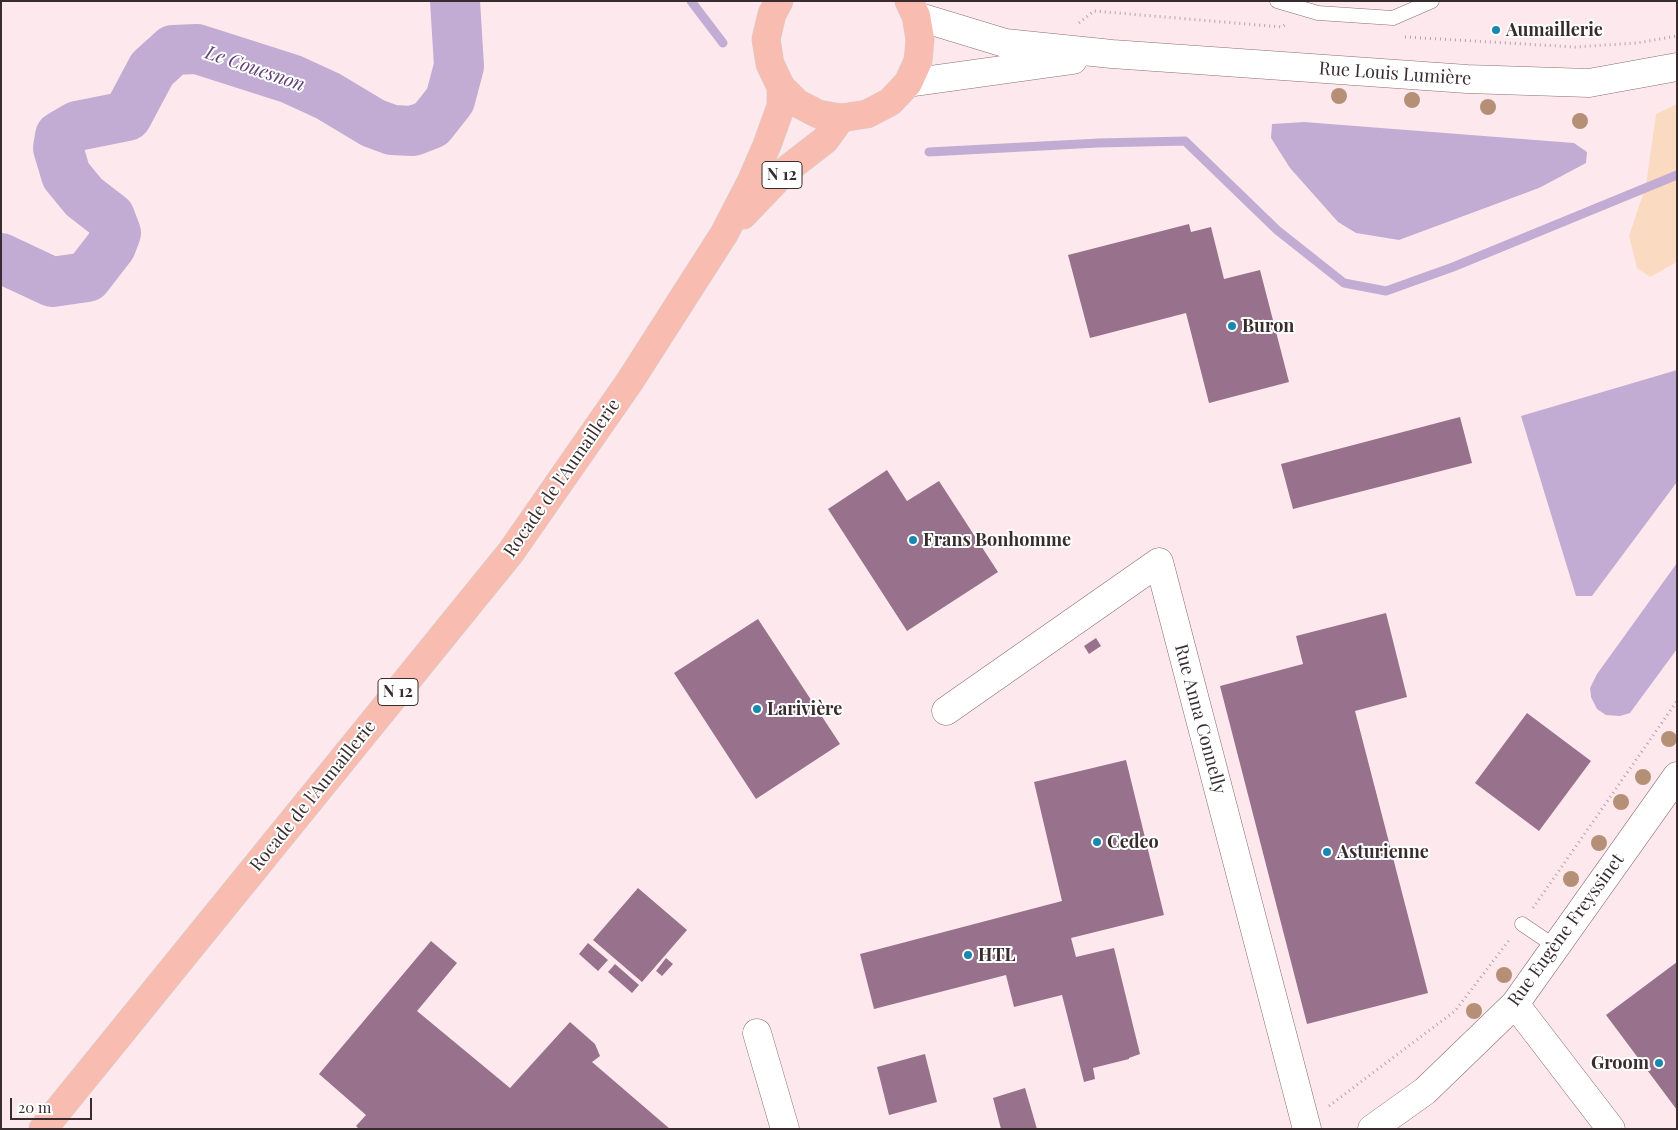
<!DOCTYPE html>
<html>
<head>
<meta charset="utf-8">
<style>
  body { margin:0 }
  #map { position:relative; width:1678px; height:1130px; overflow:hidden; background:#fde9ed; font-family:"Playfair Display",serif }
  canvas { display:block }
  .frame { position:absolute; inset:0; border:2px solid #382c2e; pointer-events:none }
  .scale { position:absolute; left:10px; top:1098px; width:82px; height:22px; box-sizing:border-box; border:2px solid #382c2e; border-top:0; padding-left:6px; font-size:15px; line-height:18px; white-space:nowrap; color:#382c2e; -webkit-text-stroke:4px #fff; paint-order:stroke }
</style>
</head>
<body>
<div id="map">
<canvas width="1678" height="1130"></canvas>
<div class="frame"></div>
<div class="scale">20 m</div>
</div>
<script>
const context = document.querySelector('canvas').getContext('2d');
context.lineJoin = 'round';
function fillPath(path, color) {
  context.fillStyle = color;
  context.fill(path, 'evenodd');
}
function shape(rows) {
  const path = new Path2D();
  for (const r of rows) {
    path.moveTo(r[0], r[1]);
    for (let i = 2; i < r.length; i += 2) path.lineTo(r[i], r[i + 1]);
  }
  return path;
}
function stroke(path, color, width, dash) {
  context.strokeStyle = color;
  context.lineWidth = width;
  context.lineCap = dash ? 'butt' : 'round';
  context.setLineDash(dash || []);
  context.stroke(path);
}
function write(font, color, halo, rows, align = 'center') {
  context.font = font + ' "Playfair Display",serif';
  context.lineWidth = 4;
  context.setLineDash([]);
  context.textBaseline = 'middle';
  context.strokeStyle = halo;
  context.fillStyle = color;
  for (const [text, x, y, turn = 0] of rows) {
    context.save();
    context.translate(x, y);
    context.rotate((+turn || 0) * Math.PI / 180);
    context.textAlign = isNaN(turn) ? turn : align;
    if (halo) context.strokeText(text, 0, 0);
    context.fillText(text, 0, 0);
    context.restore();
  }
}
fillPath(shape([
  [1677,104,1677,262,1650,277,1637,268,1629,236,1646,185,1656,114]
]), '#fadbc2');
fillPath(shape([
  [1304,122,1574,143,1587,152,1586,163,1539,188,1399,240,1356,233,1338,222,1290,168,1271,138,1272,124],
  [1677,370,1677,482,1592,596,1576,596,1521,416],
  [1677,563,1677,649,1630,713,1620,716,1606,715,1597,709,1591,697,1590,688,1597,674]
]), '#c3acd4');
stroke(shape([
  [691,1,723,43],
  [929,152,1098,143,1185,141,1277,230,1344,283,1386,291,1453,267,1677,175]
]), '#c3acd4', 9);
stroke(shape([
  [1,258,52,282,87,277,111,246,116,233,110,217,84,197,66,175,58,148,60,136,77,126,127,116,152,69,173,50,197,49,291,79,328,96,373,123,392,130,413,131,431,124,450,100,459,66,455,1]
]), '#c3acd4', 50);
fillPath(shape([
  [1189,224,1191,232,1211,227,1224,279,1260,270,1289,382,1209,403,1186,313,1090,338,1068,255],
  [1460,417,1472,463,1293,509,1281,464],
  [887,470,907,501,939,481,998,572,907,631,828,509],
  [1386,613,1407,697,1355,711,1428,993,1307,1024,1220,686,1303,664,1296,636],
  [758,619,840,744,756,799,674,673],
  [1096,638,1101,646,1089,654,1084,646],
  [1527,713,1591,761,1539,831,1475,783],
  [1126,760,1164,915,1071,938,1076,957,1114,948,1140,1054,1129,1058,1129,1059,1093,1068,1095,1079,1084,1082,1062,995,1014,1007,1006,975,874,1009,860,954,1062,901,1034,782],
  [638,888,687,930,642,982,593,940],
  [431,941,457,963,417,1011,510,1088,570,1022,595,1044,600,1056,592,1062,670,1129,359,1129,356,1126,366,1115,319,1074],
  [588,943,608,960,598,971,579,954],
  [666,958,673,964,662,976,656,971],
  [1677,962,1677,1110,1606,1015],
  [615,964,639,985,632,993,608,972],
  [925,1054,937,1102,889,1115,877,1067],
  [1025,1088,1037,1129,1001,1129,993,1098]
]), '#98718c');
const service = shape([
  [1277,1,1318,13,1393,18,1432,1],
  [1522,924,1556,947]
]);
const minor = shape([
  [916,16,1005,43,1112,54,1467,79,1589,83,1677,67],
  [908,83,1073,60],
  [946,711,1159,562,1307,1129],
  [1515,1004,1611,1129],
  [757,1033,785,1129],
  [1372,1129,1425,1091,1515,1004,1677,776]
]);
const primary = shape([
  [779,1,772,14,766,39,770,64,781,87,797,103,818,114,841,118,867,114,890,102,908,83,918,61,920,39,916,16,909,1],
  [743,215,785,171,825,140,841,118],
  [43,1129,511,552,630,381,724,234,751,182,767,145,781,106,781,87]
]);
stroke(service, '#8a6d73', 15);
stroke(minor, '#8a6d73', 29);
stroke(primary, '#d3d1d1', 29);
stroke(shape([
  [1079,23,1094,11,1282,27,1285,25],
  [1405,37,1575,47,1637,43,1677,36],
  [1533,908,1677,701],
  [1329,1106,1455,1011,1510,939]
]), '#b4a3a6', 3, [1, 4]);
stroke(service, '#fff', 14);
stroke(minor, '#fff', 28);
stroke(primary, '#f8bdb0', 28);
context.fillStyle = '#b59077';
for (const [x, y] of [
  [1339,96],
  [1412,100],
  [1488,107],
  [1580,121],
  [1669,739],
  [1643,777],
  [1621,802],
  [1599,843],
  [1571,879],
  [1504,975],
  [1474,1011]
]) {
  context.beginPath();
  context.arc(x, y, 8, 0, 2 * Math.PI);
  context.fill();
}
for (const [x, y, r, color] of [
  [1496,30,5,"#1888ae"],
  [1232,326,5,"#1888ae"],
  [913,540,5,"#1888ae"],
  [757,709,5,"#1888ae"],
  [1097,842,5,"#1888ae"],
  [1327,852,5,"#1888ae"],
  [968,955,5,"#1888ae"],
  [1659,1063,5,"#1888ae"]
]) {
  const dot = new Path2D();
  dot.arc(x, y, r, 0, 2 * Math.PI);
  context.fillStyle = color;
  context.fill(dot);
  stroke(dot, '#fff', 2);
}
for (const [x, y, w] of [
  [782,175,40],
  [398,692,40]
]) {
  const box = new Path2D();
  box.roundRect(x - w / 2, y - 13.5, w, 27, 4);
  context.fillStyle = '#fff';
  context.fill(box);
  stroke(box, '#382c2e', 1);
}
write('bold 16px', '#382c2e', null, [
  ["N 12",782,175],
  ["N 12",398,692]
]);
write('bold 18px', '#382c2e', '#fff', [
  ["Aumaillerie",1506,30],
  ["Buron",1242,326],
  ["Frans Bonhomme",923,540],
  ["Larivière",767,709],
  ["Cedeo",1107,842],
  ["Asturienne",1337,852],
  ["HTL",978,955],
  ["Groom",1649,1063,"right"]
], 'left');
write('18px', '#382c2e', '#fff', [
  ["Rue Louis Lumière",1395,74,4],
  ["Rocade de l'Aumaillerie",562,478,-55],
  ["Rue Anna Connelly",1200,719,75],
  ["Rocade de l'Aumaillerie",313,796,-51],
  ["Rue Eugène Freyssinet",1566,930,-54]
]);
write('italic 19px', '#614277', '#fff', [
  ["Le Couesnon",255,69,19]
]);
</script>
</body>
</html>
